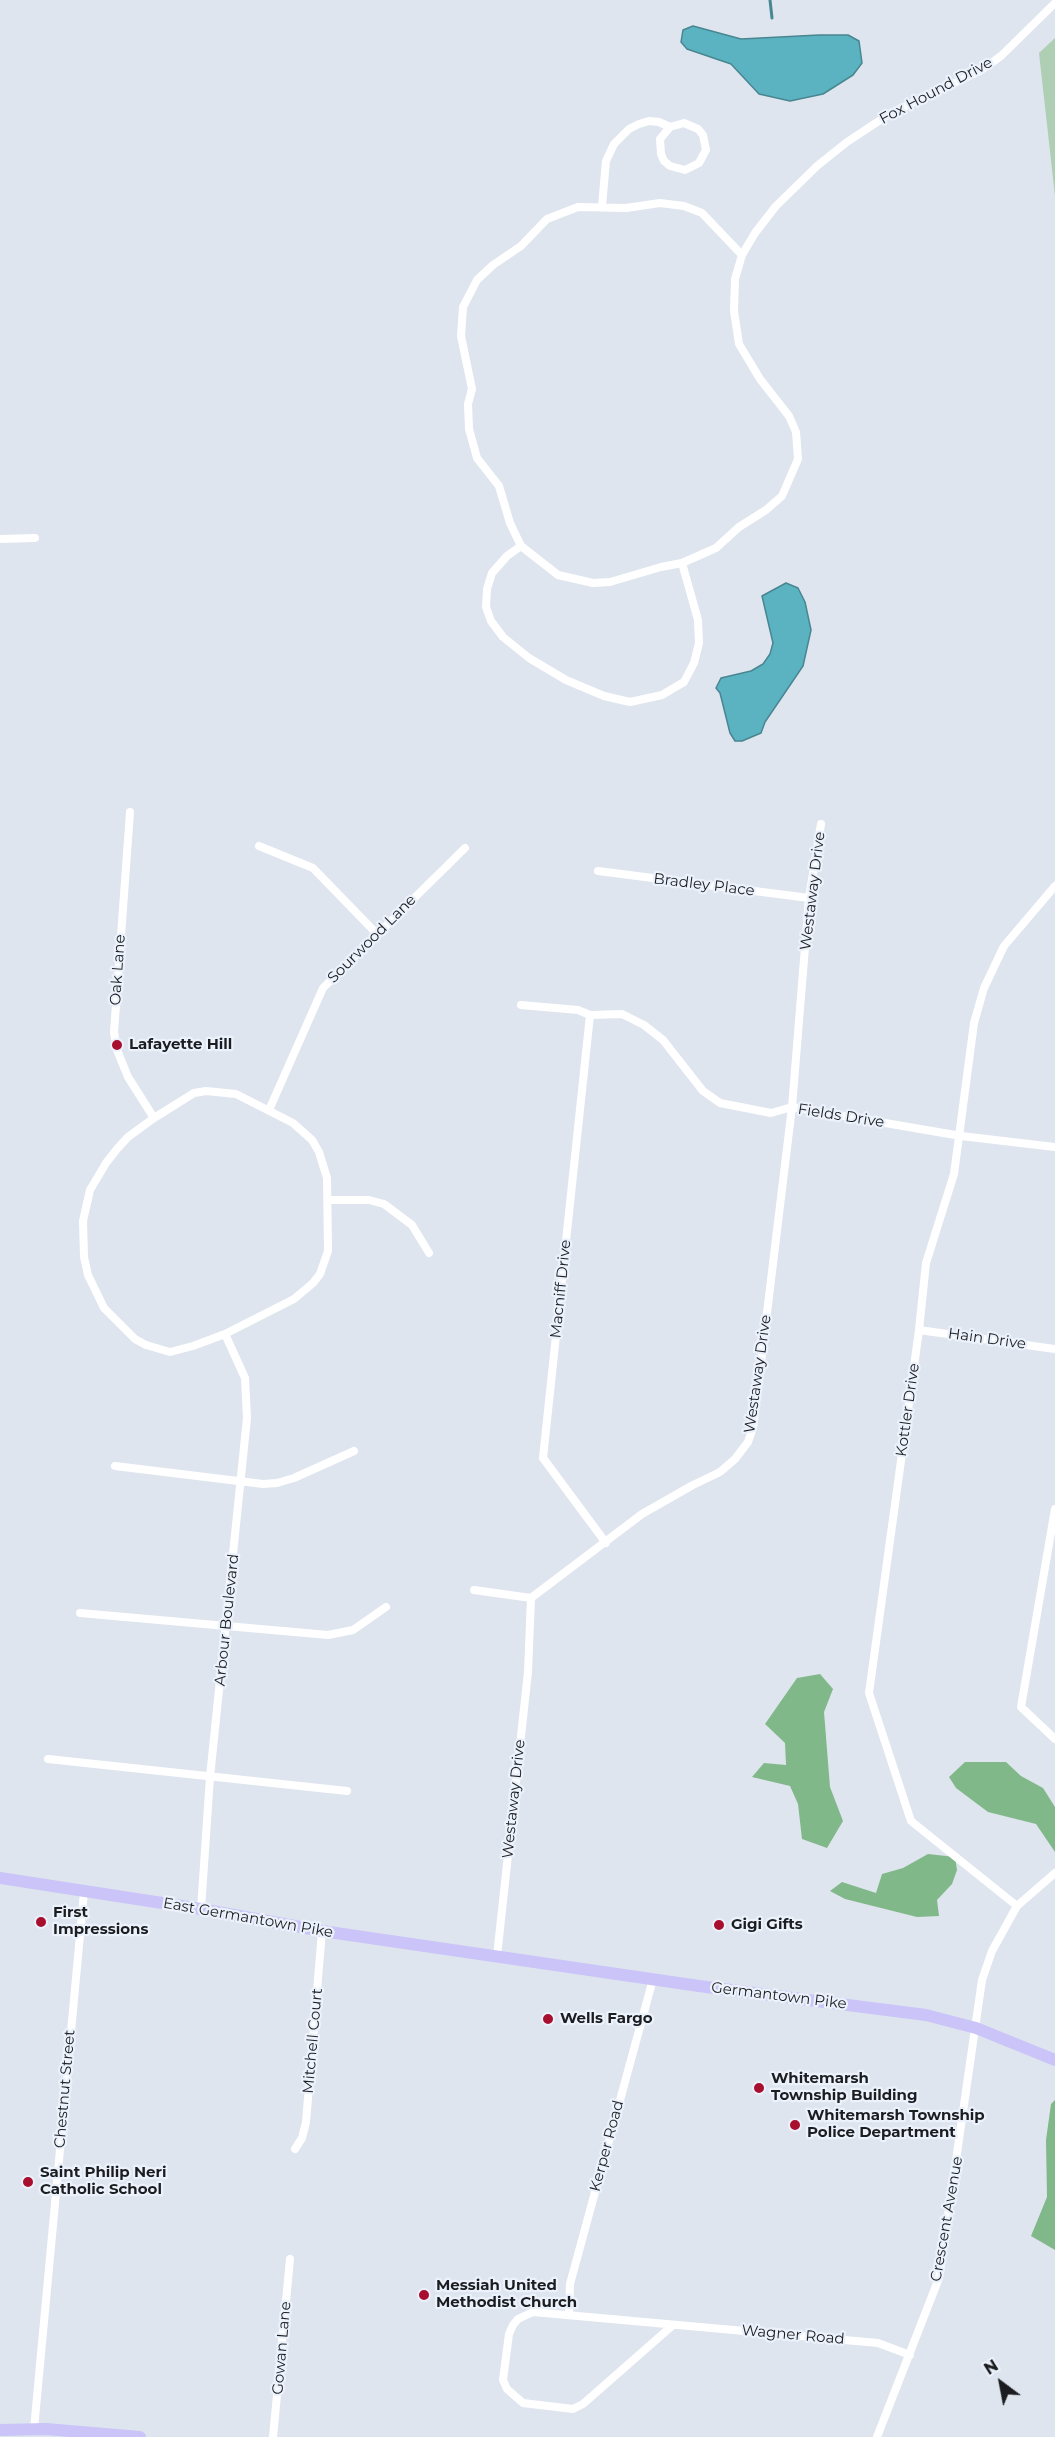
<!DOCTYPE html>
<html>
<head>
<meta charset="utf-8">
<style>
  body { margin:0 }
  #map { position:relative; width:1055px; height:2437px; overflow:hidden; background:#dfe5ee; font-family:Montserrat,sans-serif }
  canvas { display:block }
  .north { position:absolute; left:971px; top:2353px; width:60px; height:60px; -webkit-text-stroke:4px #ecf2fc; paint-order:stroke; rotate:328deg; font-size:16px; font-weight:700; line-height:24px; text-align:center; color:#1b1d20 }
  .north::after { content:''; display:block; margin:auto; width:21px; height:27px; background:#1b1d20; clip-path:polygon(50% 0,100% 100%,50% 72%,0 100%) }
</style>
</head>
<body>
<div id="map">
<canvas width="1055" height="2437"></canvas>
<div class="north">N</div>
</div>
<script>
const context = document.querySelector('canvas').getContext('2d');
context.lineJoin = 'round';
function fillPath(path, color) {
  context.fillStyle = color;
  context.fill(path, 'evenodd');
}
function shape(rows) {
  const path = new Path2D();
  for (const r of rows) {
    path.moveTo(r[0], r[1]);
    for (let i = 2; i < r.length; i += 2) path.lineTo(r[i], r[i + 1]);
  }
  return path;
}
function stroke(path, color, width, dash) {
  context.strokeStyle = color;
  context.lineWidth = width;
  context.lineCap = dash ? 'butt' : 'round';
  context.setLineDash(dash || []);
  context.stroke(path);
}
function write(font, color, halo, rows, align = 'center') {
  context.font = font + ' Montserrat,sans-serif';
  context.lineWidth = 4.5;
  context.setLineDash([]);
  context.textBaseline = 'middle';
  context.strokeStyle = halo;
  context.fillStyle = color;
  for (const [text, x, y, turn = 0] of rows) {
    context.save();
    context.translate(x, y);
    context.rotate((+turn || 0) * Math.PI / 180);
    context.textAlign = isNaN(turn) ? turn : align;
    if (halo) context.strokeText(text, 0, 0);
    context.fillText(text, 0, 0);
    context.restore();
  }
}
fillPath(shape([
  [1055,38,1055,196,1039,53]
]), '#aecfb3');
fillPath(shape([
  [820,1674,833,1689,824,1712,830,1787,843,1821,827,1848,802,1839,798,1804,790,1786,752,1777,764,1763,786,1765,785,1743,765,1724,797,1678],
  [965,1762,1006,1762,1021,1776,1043,1788,1055,1807,1055,1852,1036,1824,988,1812,956,1788,949,1777],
  [928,1854,955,1857,957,1870,952,1884,937,1900,939,1916,917,1917,845,1899,830,1891,842,1882,876,1893,882,1874,903,1868],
  [1055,2100,1055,2250,1031,2236,1047,2197,1046,2140,1051,2104]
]), '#80b88a');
const water = shape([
  [693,26,741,39,819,35,848,35,859,41,862,63,853,75,823,94,790,101,759,94,731,64,687,49,681,42,683,30,693,26],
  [786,583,798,588,805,602,811,630,803,666,765,722,761,733,742,741,735,741,730,733,720,693,716,688,721,678,751,671,763,664,770,654,773,643,762,596,786,583]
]);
fillPath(water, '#5bb3c1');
stroke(water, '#488691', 1.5);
stroke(shape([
  [770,0,772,18]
]), '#488691', 3);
stroke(shape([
  [602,206,606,161,614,144,629,129,639,124,649,121,659,122,670,127,684,123,698,129,703,135,706,150,699,163,685,170,670,166,664,161,661,154,660,139,670,127],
  [742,255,702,213,684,206,660,203,626,208,578,207,547,219,521,246,493,265,477,280,463,307,461,336,472,389,468,404,469,429,477,458,499,486,510,523,521,546,558,575,593,583,610,582,661,567,682,563,716,548,739,527,766,510,782,496,798,459,796,432,789,416,760,379,739,344,734,311,735,279,742,255,755,233,776,206,817,166,847,142,891,113,980,71,1001,56,1055,3],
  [0,539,35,538],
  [521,546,507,556,492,573,487,589,486,607,491,621,503,637,529,658,566,680,604,696,630,702,662,695,684,682,694,663,699,643,698,620,682,563],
  [130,812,114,1032,117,1050,128,1077,154,1118],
  [259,846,313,868,377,934],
  [598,871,809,898],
  [521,1005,578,1010,590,1015,622,1014,644,1025,663,1040,703,1091,720,1103,771,1113,792,1107,961,1136,1055,1147],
  [590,1015,543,1458,606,1543],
  [206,1091,236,1094,293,1123,312,1140,319,1152,327,1178,328,1251,320,1274,313,1283,294,1299,225,1334,193,1346,170,1352,146,1345,135,1339,104,1308,88,1275,84,1257,83,1221,90,1190,106,1163,117,1149,128,1137,154,1118,194,1093,206,1091],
  [269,1110,323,988,465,848],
  [329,1200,369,1200,384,1204,412,1225,429,1253],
  [919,1330,1055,1349],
  [115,1466,263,1484,277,1483,294,1478,354,1451],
  [1055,1509,1021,1707,1055,1739],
  [474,1590,531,1598],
  [80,1613,328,1635,353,1630,386,1607],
  [48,1759,347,1791],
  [1017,1906,911,1821,869,1693,919,1330,926,1263,954,1174,974,1023,984,988,1004,946,1055,886],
  [201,1909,210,1777,247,1418,245,1378,225,1334],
  [497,1956,528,1672,531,1598,642,1514,693,1485,720,1472,735,1459,748,1442,753,1428,792,1107,809,898,821,824],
  [295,2149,302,2138,306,2122,322,1931],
  [569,2315,570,2284,653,1979],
  [673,2325,583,2404,573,2409,523,2403,507,2389,503,2380,509,2334,513,2325,518,2319,533,2312,878,2343,910,2355],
  [34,2429,84,1892],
  [273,2437,290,2259],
  [877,2437,939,2278,982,1980,992,1951,1017,1906,1055,1873]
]), '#fff', 8);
stroke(shape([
  [0,1878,201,1909,322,1931,699,1986,926,2015,976,2028,1055,2060],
  [0,2430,46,2429,140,2437]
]), '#cac4f8', 12);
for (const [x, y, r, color] of [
  [117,1045,6,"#a80f2f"],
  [41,1922,6,"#a80f2f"],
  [719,1925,6,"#a80f2f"],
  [548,2019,6,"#a80f2f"],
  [759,2088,6,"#a80f2f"],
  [795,2125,6,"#a80f2f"],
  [28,2182,6,"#a80f2f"],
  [424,2295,6,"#a80f2f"]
]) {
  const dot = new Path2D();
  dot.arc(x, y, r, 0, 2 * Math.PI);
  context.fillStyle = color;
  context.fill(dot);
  stroke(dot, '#ecf2fc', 2);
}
write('15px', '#1b1d20', '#ecf2fc', [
  ["Fox Hound Drive",936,91,-28],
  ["Bradley Place",704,885,7],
  ["Westaway Drive",813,891,-83],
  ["Sourwood Lane",372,939,-45],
  ["Oak Lane",118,970,-86],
  ["Fields Drive",841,1116,9],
  ["Macniff Drive",561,1289,-84],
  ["Hain Drive",987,1339,8],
  ["Westaway Drive",758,1374,-82],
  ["Kottler Drive",908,1410,-82],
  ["Arbour Boulevard",227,1620,-84],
  ["Westaway Drive",514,1799,-84],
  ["East Germantown Pike",248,1918,10],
  ["Germantown Pike",779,1996,7],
  ["Mitchell Court",313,2041,-85],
  ["Chestnut Street",65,2089,-85],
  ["Kerper Road",607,2146,-75],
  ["Crescent Avenue",947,2219,-80],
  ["Wagner Road",793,2335,5],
  ["Gowan Lane",282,2348,-85]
]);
write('bold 15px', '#1b1d20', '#ecf2fc', [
  ["Lafayette Hill",129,1045],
  ["First",53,1913],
  ["Impressions",53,1930],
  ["Gigi Gifts",731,1925],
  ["Wells Fargo",560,2019],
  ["Whitemarsh",771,2079],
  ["Township Building",771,2096],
  ["Whitemarsh Township",807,2116],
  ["Police Department",807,2133],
  ["Saint Philip Neri",40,2173],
  ["Catholic School",40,2190],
  ["Messiah United",436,2286],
  ["Methodist Church",436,2303]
], 'left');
</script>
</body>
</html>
